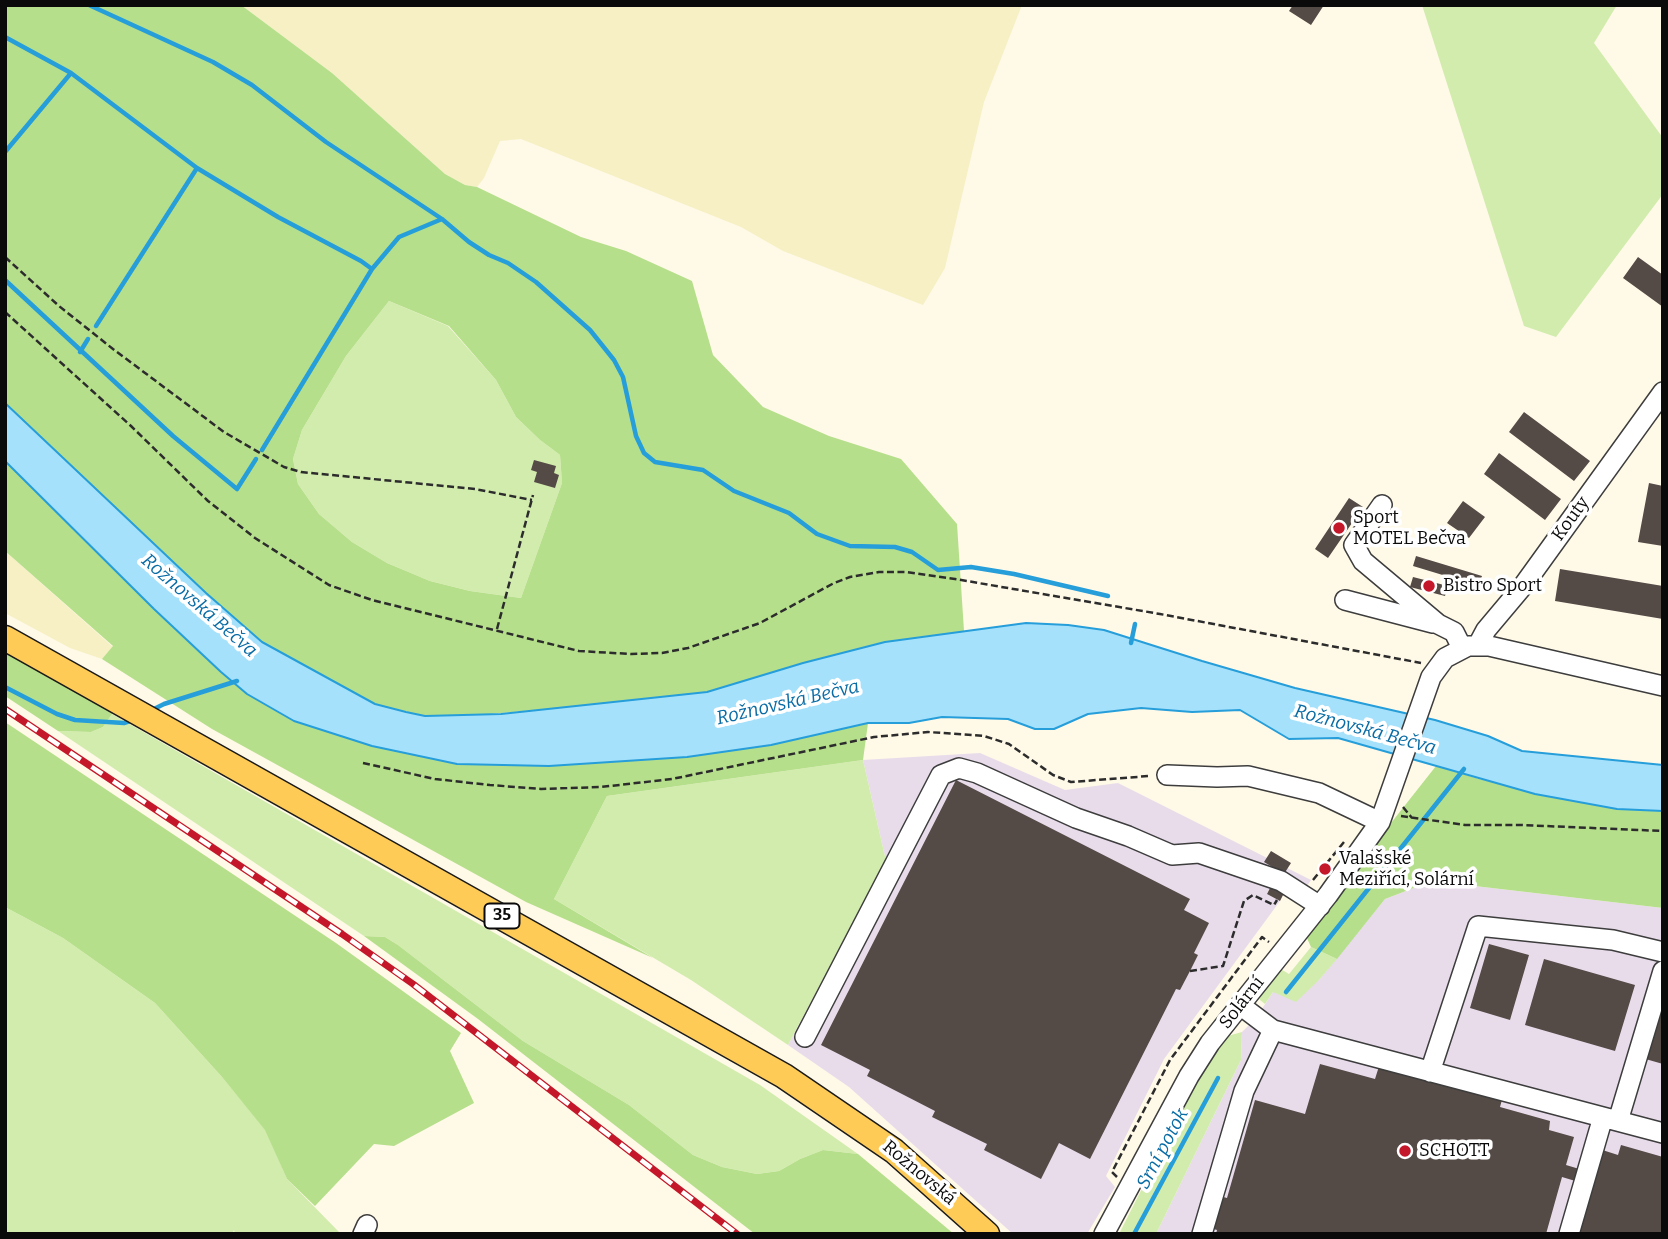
<!DOCTYPE html>
<html>
<head>
<meta charset="utf-8">
<style>
  body { margin:0 }
  #map { position:relative; width:1668px; height:1239px; overflow:hidden; background:#fff9e7; font-family:Bitter,serif }
  canvas { display:block }
  .frame { position:absolute; inset:0; border:7px solid #0a0a0a; pointer-events:none }
</style>
</head>
<body>
<div id="map">
<canvas width="1668" height="1239"></canvas>
<div class="frame"></div>
</div>
<script>
const context = document.querySelector('canvas').getContext('2d');
context.lineJoin = 'round';
function fillPath(path, color) {
  context.fillStyle = color;
  context.fill(path, 'evenodd');
}
function shape(rows) {
  const path = new Path2D();
  for (const r of rows) {
    path.moveTo(r[0], r[1]);
    for (let i = 2; i < r.length; i += 2) path.lineTo(r[i], r[i + 1]);
  }
  return path;
}
function stroke(path, color, width, dash) {
  context.strokeStyle = color;
  context.lineWidth = width;
  context.lineCap = dash ? 'butt' : 'round';
  context.setLineDash(dash || []);
  context.stroke(path);
}
function write(font, color, halo, rows, align = 'center') {
  context.font = font + ' Bitter,serif';
  context.lineWidth = 7;
  context.setLineDash([]);
  context.textBaseline = 'middle';
  context.strokeStyle = halo;
  context.fillStyle = color;
  for (const [text, x, y, turn = 0] of rows) {
    context.save();
    context.translate(x, y);
    context.rotate((+turn || 0) * Math.PI / 180);
    context.textAlign = isNaN(turn) ? turn : align;
    if (halo) context.strokeText(text, 0, 0);
    context.fillText(text, 0, 0);
    context.restore();
  }
}
fillPath(shape([
  [980,753,1065,790,1118,783,1311,880,1307,886,1285,875,1271,885,1267,894,1280,901,1164,1059,1106,1176,1115,1187,1087,1234,1013,1234,849,1087,788,1045,886,861,863,760],
  [1432,881,1663,908,1663,1234,1156,1234,1241,1060,1242,1032,1256,1018,1273,992,1319,980,1385,899]
]), '#e8dceb');
fillPath(shape([
  [241,5,1022,5,984,102,945,268,923,305,783,251,741,227,521,139,500,141,484,178,477,187,465,185,445,174,332,73],
  [5,551,113,647,102,659,70,648,5,613]
]), '#f7f0c5');
fillPath(shape([
  [1422,5,1617,5,1594,43,1663,138,1663,194,1556,337,1524,326],
  [389,301,448,326,496,380,516,417,540,440,560,455,562,483,521,598,470,591,430,581,387,563,352,542,319,514,298,484,293,459,302,430,346,356],
  [112,714,760,1085,858,1154,823,1150,800,1159,779,1171,757,1174,722,1167,693,1155,629,1105,523,1041,398,945,385,937,364,936,58,731,91,732,103,727],
  [863,760,886,861,788,1045,691,980,554,899,607,796],
  [5,907,63,938,155,1003,222,1077,266,1130,287,1179,341,1234,235,1234,234,1230,232,1234,5,1234],
  [1311,947,1337,959,1319,980,1296,1002,1273,992,1265,1004,1260,1000,1259,995,1279,968,1289,974],
  [1242,1032,1241,1060,1156,1234,1119,1234,1200,1074,1224,1037]
]), '#d2ecae');
fillPath(shape([
  [5,5,241,5,332,73,445,174,465,185,477,187,581,237,626,251,692,281,713,355,763,407,829,436,901,459,957,524,964,631,885,642,803,663,707,692,628,702,455,717,425,716,375,704,262,642,206,593,5,403],
  [389,301,449,326,496,380,516,417,540,440,560,455,562,483,521,598,470,591,430,581,387,563,352,542,319,514,298,484,293,459,302,430,346,356],
  [5,461,247,694,294,721,372,746,549,766,687,757,771,745,868,723,863,760,607,796,554,899,653,958,526,902,212,729,102,659,113,646,5,551],
  [5,648,110,704,112,714,103,727,91,732,58,731,5,696],
  [5,722,336,943,461,1033,450,1051,474,1103,394,1146,374,1144,315,1206,287,1179,265,1130,222,1077,155,1003,63,938,5,907],
  [1436,766,1479,779,1616,809,1663,811,1663,908,1432,881,1385,899,1337,959,1311,947,1306,936,1391,823],
  [364,936,385,937,398,945,523,1041,629,1105,693,1155,722,1167,757,1174,779,1171,800,1159,823,1150,858,1154,954,1234,755,1234,478,1019]
]), '#b6df8b');
const water = shape([
  [5,403,206,593,262,642,375,704,406,712,425,716,501,714,707,692,803,663,885,642,1026,623,1068,625,1104,630,1202,661,1295,688,1435,720,1488,736,1522,751,1663,765,1663,811,1617,809,1535,794,1338,738,1289,739,1240,710,1192,712,1141,708,1088,714,1054,729,1035,729,1008,719,942,717,909,723,868,723,771,745,687,757,549,766,457,764,372,746,294,721,247,694,221,672,154,609,5,461,5,403]
]);
fillPath(water, '#a6e1fc');
stroke(water, '#269eda', 2);
stroke(shape([
  [89,5,213,62,252,85,326,142,442,219,469,242,489,255,508,263,536,282,590,330,614,360,623,377,636,436,644,453,655,462,703,470,734,491,789,513,817,534,850,546,895,547,912,552,938,570,971,567,1014,574,1108,596],
  [5,37,71,73,197,168,278,217,361,261,372,269],
  [5,152,71,73],
  [5,280,173,436,237,489,256,459],
  [96,326,197,168],
  [80,352,88,339],
  [262,450,372,269,399,237,442,219],
  [1131,643,1135,624],
  [5,687,57,714,75,720,124,723,133,720],
  [150,711,164,704,237,681],
  [1286,992,1464,769],
  [1134,1234,1218,1078]
]), '#269eda', 4.5);
fillPath(shape([
  [1293,5,1324,5,1311,25,1289,11],
  [1638,257,1663,275,1663,307,1623,278],
  [1524,412,1590,461,1574,481,1509,432],
  [1499,453,1561,499,1545,520,1484,474],
  [534,460,556,466,554,473,559,475,555,488,534,482,537,472,531,470],
  [1649,483,1663,486,1663,546,1638,542],
  [1349,498,1363,507,1328,558,1315,549],
  [1463,501,1485,517,1469,538,1447,523],
  [1416,556,1482,576,1479,586,1413,566],
  [1560,569,1663,586,1663,619,1555,601],
  [1413,577,1448,586,1445,596,1410,587],
  [956,780,1190,899,1184,910,1209,923,1194,953,1198,955,1190,971,1180,990,1176,989,1090,1159,1059,1143,1041,1179,984,1150,987,1144,932,1117,935,1111,867,1076,870,1070,821,1045],
  [1271,851,1291,863,1284,874,1264,862],
  [1272,884,1285,891,1280,901,1267,894],
  [1489,944,1529,955,1510,1020,1470,1008],
  [1544,959,1635,985,1615,1051,1525,1025],
  [1663,991,1663,1064,1642,1058],
  [1381,1060,1503,1096,1500,1107,1550,1121,1549,1130,1574,1137,1566,1165,1586,1171,1593,1147,1618,1155,1621,1145,1663,1157,1663,1234,1568,1234,1582,1183,1562,1177,1546,1234,1216,1234,1217,1230,1207,1227,1216,1195,1227,1198,1255,1100,1305,1114,1320,1064,1375,1079]
]), '#544a46');
const minor = shape([
  [1382,505,1354,545,1363,561,1438,624,1454,632,1462,648],
  [1345,600,1433,623],
  [1478,645,1486,630,1523,586,1663,392],
  [1167,775,1217,777,1248,776,1319,793,1380,822],
  [1240,1005,1273,1030,1663,1133],
  [805,1037,941,775,959,768,977,773,1076,818,1128,836,1172,855,1199,853,1281,881,1320,906],
  [1430,1072,1478,926,1613,940,1663,952],
  [1618,1121,1663,971],
  [363,1234,367,1225],
  [1104,1234,1189,1076,1210,1043,1328,895,1380,822,1431,677,1445,658,1468,646,1489,646,1663,686],
  [1202,1234,1244,1091,1273,1030],
  [1569,1234,1603,1117]
]);
const major = shape([
  [5,638,784,1076,894,1151,987,1234]
]);
stroke(minor, '#3d3d3d', 22);
stroke(major, '#1b1b1b', 27);
stroke(shape([
  [5,257,59,306,113,349,224,432,284,467,301,472,475,489,532,500],
  [5,312,131,426,208,501,255,538,329,585,372,600,579,651,631,654,662,653,688,648,760,623,834,583,850,577,879,572,906,572,955,579,1160,614,1421,663],
  [497,629,533,495],
  [363,763,435,779,490,785,541,789,601,787,672,779,874,737,928,732,984,736,1009,744,1053,775,1071,782,1149,776],
  [1403,807,1412,818],
  [1401,816,1465,825,1522,825,1663,831],
  [1313,880,1344,842],
  [1190,971,1223,966,1244,901,1253,895,1274,905,1277,900],
  [1117,1177,1112,1172,1170,1060,1262,937,1269,942]
]), '#2c2c2c', 2.5, [7, 3.5]);
stroke(minor, '#fff', 19);
stroke(major, '#ffcb57', 24);
const rail = shape([
  [5,709,342,934,413,984,737,1234]
]);
stroke(rail, '#c5172a', 7);
stroke(rail, '#fff', 4.5, [13]);
for (const [x, y, r, color] of [
  [1339,528,7,"#c5172a"],
  [1429,586,7,"#c5172a"],
  [1325,869,7,"#c5172a"],
  [1405,1151,7,"#c5172a"]
]) {
  const dot = new Path2D();
  dot.arc(x, y, r, 0, 2 * Math.PI);
  context.fillStyle = color;
  context.fill(dot);
  stroke(dot, '#fff', 2.5);
}
for (const [x, y, w] of [
  [502,916,35]
]) {
  const box = new Path2D();
  box.roundRect(x - w / 2, y - 12.5, w, 25, 5);
  context.fillStyle = '#fff';
  context.fill(box);
  stroke(box, '#0a0a0a', 2);
}
write('bold 16px', '#0a0a0a', null, [
  ["35",502,916]
]);
write('18px', '#0a0a0a', '#fff', [
  ["Sport",1353,518],
  ["MOTEL Bečva",1353,539],
  ["Bistro Sport",1443,586],
  ["Valašské",1339,859],
  ["Meziřící, Solární",1339,880],
  ["SCHOTT",1419,1151]
], 'left');
write('18px', '#0a0a0a', '#fff', [
  ["Kouty",1571,519,-54],
  ["Solární",1242,1003,-52],
  ["Rožnovská",919,1173,40]
]);
write('italic 19px', '#0a6ca5', '#fff', [
  ["Rožnovská Bečva",199,606,41],
  ["Rožnovská Bečva",788,703,-13],
  ["Rožnovská Bečva",1365,730,15],
  ["Srní potok",1163,1149,-62]
]);
</script>
</body>
</html>
